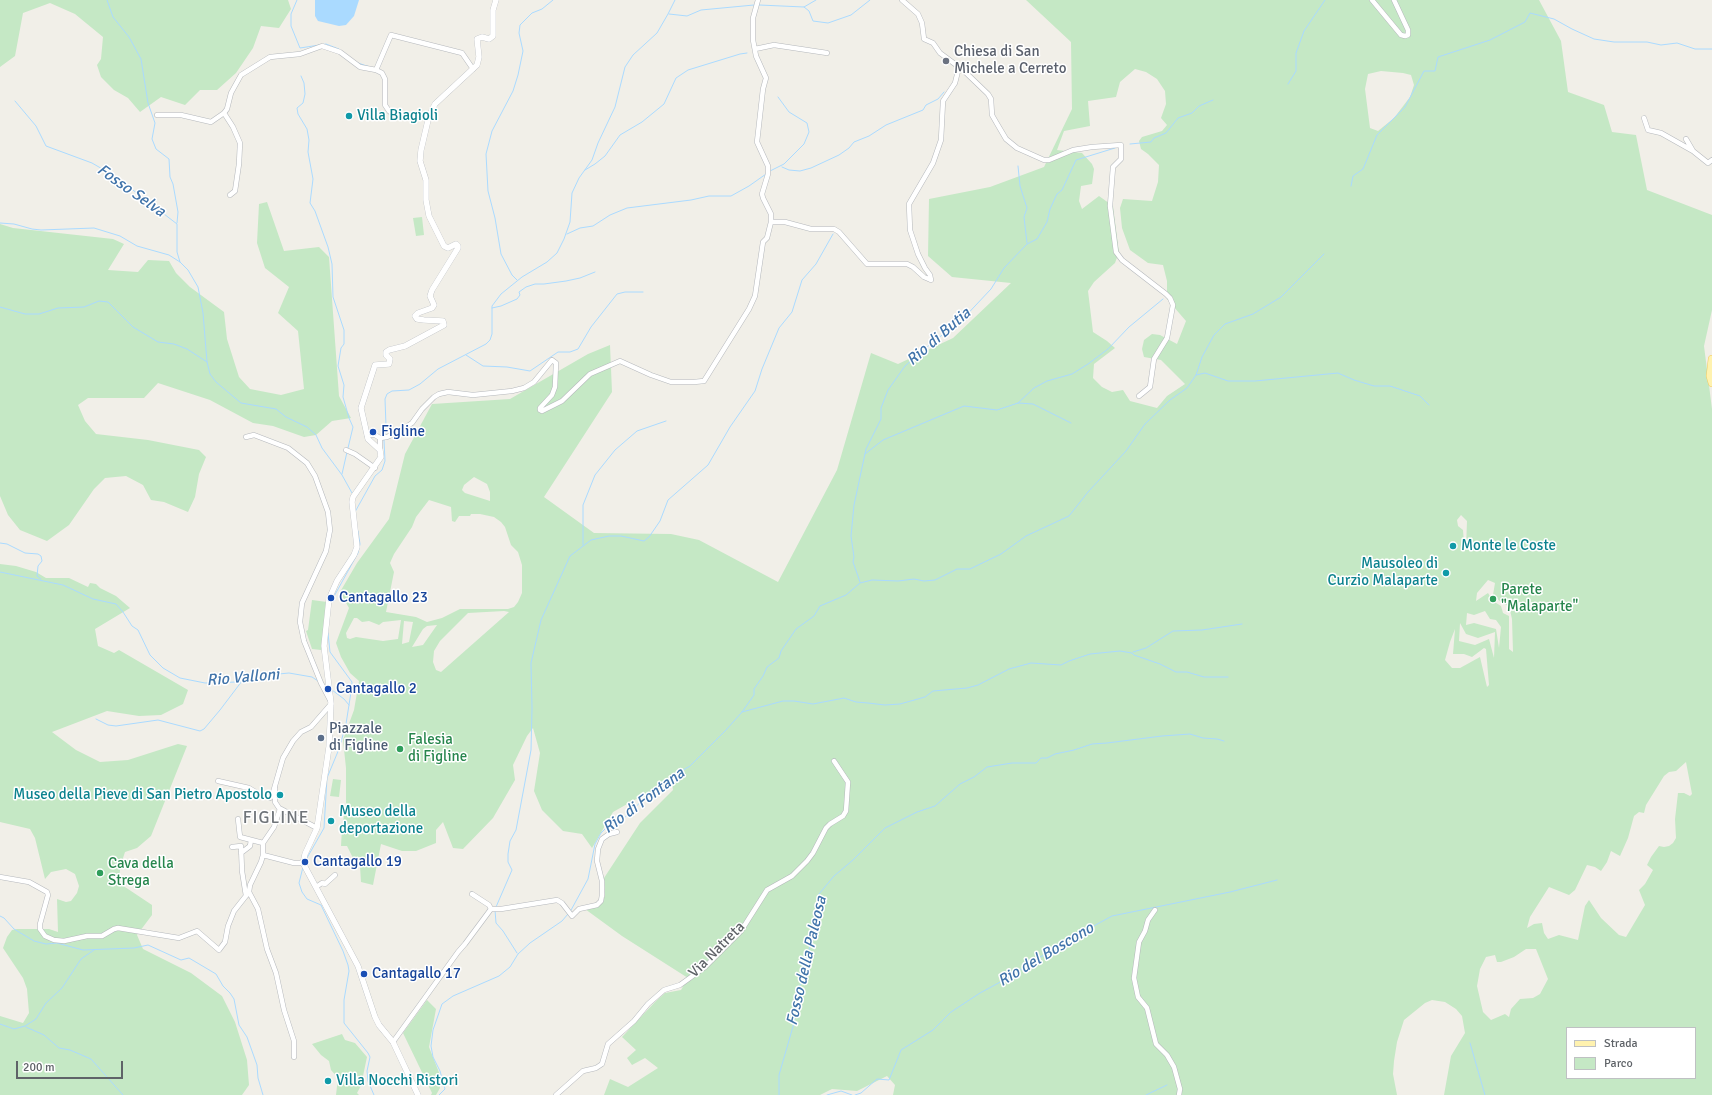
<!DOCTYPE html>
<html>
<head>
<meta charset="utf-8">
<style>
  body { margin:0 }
  #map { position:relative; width:1712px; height:1095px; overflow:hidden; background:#f1efe8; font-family:Signika,sans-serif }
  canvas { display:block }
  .legend { position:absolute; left:1566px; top:1027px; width:130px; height:52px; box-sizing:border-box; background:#fff; border:1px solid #bfc1c3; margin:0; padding:5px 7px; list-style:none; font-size:12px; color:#5f6368 }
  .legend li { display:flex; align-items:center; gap:8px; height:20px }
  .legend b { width:20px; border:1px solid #bfc1c3 }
  .scale { position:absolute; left:16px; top:1061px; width:107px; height:18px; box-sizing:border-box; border:2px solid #5f6368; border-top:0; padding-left:5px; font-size:12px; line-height:14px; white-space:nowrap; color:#5f6368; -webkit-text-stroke:3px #fff; paint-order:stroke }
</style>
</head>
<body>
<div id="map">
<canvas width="1712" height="1095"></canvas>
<ul class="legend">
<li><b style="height:5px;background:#fff2af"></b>Strada</li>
<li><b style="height:11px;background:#c5e8c5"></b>Parco</li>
</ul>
<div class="scale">200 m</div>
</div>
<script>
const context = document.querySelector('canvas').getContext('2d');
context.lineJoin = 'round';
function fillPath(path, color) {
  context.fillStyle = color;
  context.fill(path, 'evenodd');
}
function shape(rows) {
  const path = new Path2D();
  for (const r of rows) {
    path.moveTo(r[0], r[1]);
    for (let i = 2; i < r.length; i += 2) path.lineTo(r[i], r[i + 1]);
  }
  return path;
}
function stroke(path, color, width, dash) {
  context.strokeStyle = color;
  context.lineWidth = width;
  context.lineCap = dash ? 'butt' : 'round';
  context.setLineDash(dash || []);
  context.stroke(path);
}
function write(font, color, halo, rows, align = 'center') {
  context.font = font + ' Signika,sans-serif';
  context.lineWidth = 3;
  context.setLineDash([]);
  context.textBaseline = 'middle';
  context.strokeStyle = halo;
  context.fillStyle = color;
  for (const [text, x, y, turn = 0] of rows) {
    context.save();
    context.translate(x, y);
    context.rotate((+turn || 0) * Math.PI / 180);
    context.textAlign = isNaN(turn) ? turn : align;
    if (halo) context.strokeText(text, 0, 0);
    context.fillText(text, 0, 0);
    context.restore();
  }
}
fillPath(shape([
  [0,0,288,0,291,9,279,28,261,26,253,48,236,73,217,90,200,90,185,105,161,97,140,112,128,98,114,90,101,77,97,65,101,59,103,37,75,14,50,3,23,13,15,56,0,67],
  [1026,0,1539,0,1561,41,1568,92,1604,105,1612,132,1636,135,1647,190,1712,215,1712,310,1704,346,1712,409,1712,1095,1444,1095,1451,1056,1465,1033,1462,1016,1456,1009,1445,1002,1432,1000,1425,1003,1404,1020,1397,1042,1394,1061,1393,1074,1397,1095,893,1095,895,1085,887,1076,857,1091,832,1089,820,1095,604,1095,610,1079,628,1087,658,1068,645,1058,632,1065,627,1058,636,1050,622,1037,655,1002,665,993,681,990,688,978,622,936,585,909,598,907,605,896,604,878,640,823,673,790,672,782,661,787,654,796,638,798,613,812,592,848,582,834,563,831,542,810,534,791,540,753,533,728,527,736,513,765,515,780,493,818,463,849,453,848,443,822,436,830,436,843,416,851,402,851,381,844,373,885,361,882,360,866,355,862,347,846,341,846,342,828,346,803,346,768,343,740,354,710,359,681,350,673,341,657,336,643,349,608,340,592,357,563,389,519,405,454,432,404,510,399,588,354,610,345,612,392,544,497,594,533,671,534,699,540,778,582,837,470,871,353,898,364,953,338,1011,283,952,277,928,256,929,199,990,187,1044,167,1072,109,1071,42],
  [1135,69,1146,72,1157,79,1165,91,1166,104,1161,118,1167,125,1162,131,1142,137,1139,141,1141,149,1148,154,1159,165,1158,182,1152,201,1123,199,1120,208,1122,228,1130,250,1148,263,1163,265,1167,281,1167,299,1186,321,1177,344,1160,335,1152,334,1144,340,1142,349,1144,357,1161,360,1185,384,1167,396,1157,408,1130,401,1123,390,1112,392,1102,387,1093,378,1094,364,1115,348,1107,341,1093,332,1088,291,1094,282,1115,263,1119,252,1113,206,1099,196,1082,209,1079,201,1081,186,1092,184,1094,169,1092,164,1082,153,1057,150,1064,131,1090,126,1088,101,1116,97,1120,82],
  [1381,71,1403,73,1411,75,1414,85,1410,97,1394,118,1378,131,1370,128,1365,89,1368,74],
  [474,477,487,484,490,492,490,501,465,493,462,490,464,485],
  [429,500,451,507,452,521,455,522,459,516,470,516,471,514,480,514,494,517,501,522,505,527,511,545,518,552,522,565,522,593,518,602,514,607,508,609,460,609,442,618,427,622,416,617,386,612,394,572,390,563,394,554,412,527,416,517],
  [1461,515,1467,521,1466,548,1464,543,1463,530,1458,526,1457,520],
  [1488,580,1495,583,1493,595,1503,604,1509,606,1512,619,1513,652,1509,649,1509,616,1503,613,1501,606,1493,601,1488,593,1476,601,1477,593],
  [504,611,509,612,441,672,436,670,433,662,434,651,440,641,468,613],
  [1485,611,1490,619,1496,620,1501,627,1499,648,1496,629,1474,623,1466,625,1467,613,1474,615],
  [354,618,357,618,362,622,369,621,379,625,383,622,401,620,398,639,383,641,356,637,350,639,347,638,346,633],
  [404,621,413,622,409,642,402,644],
  [1460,623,1466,634,1478,638,1495,632,1494,658,1489,639,1475,645,1459,641],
  [437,625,423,645,412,647,423,629,427,626],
  [1455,629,1453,654,1464,654,1472,657,1484,648,1486,649,1489,685,1487,687,1480,657,1460,668,1452,668,1445,660,1450,642],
  [1686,762,1692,794,1690,796,1684,793,1678,793,1675,819,1676,838,1673,843,1669,846,1664,847,1659,846,1651,857,1647,865,1653,870,1645,884,1639,890,1645,905,1626,937,1619,935,1601,918,1589,900,1585,906,1578,940,1559,935,1548,939,1544,933,1542,923,1534,924,1527,928,1530,917,1549,887,1569,895,1575,890,1587,865,1595,867,1601,871,1607,862,1611,851,1620,856,1628,838,1634,816,1639,812,1644,813,1646,805,1664,776,1669,772,1676,771],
  [1526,949,1536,949,1548,979,1540,994,1533,998,1520,999,1511,1009,1509,1017,1505,1014,1491,1020,1483,1012,1477,986,1480,969,1486,957,1495,955,1497,962,1501,962,1514,957],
  [1567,1028,1695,1028,1695,1078,1567,1078],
  [267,202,284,251,319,247,329,257,339,396,351,418,332,421,316,435,304,437,273,426,253,423,210,400,158,383,144,398,88,398,78,405,85,421,96,434,148,440,199,450,206,457,199,474,195,497,188,512,164,502,151,500,143,485,126,476,105,478,94,489,69,525,47,541,20,530,8,515,0,496,0,224,13,228,113,239,124,244,108,270,138,272,148,260,169,261,176,273,190,287,224,312,227,339,239,377,250,389,281,395,304,389,298,331,278,313,289,287,265,268,257,243,259,204],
  [422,217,424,235,416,236,413,218],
  [0,564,16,566,36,572,46,578,69,578,88,587,90,583,96,584,100,588,116,596,130,608,95,629,98,646,114,653,119,650,188,690,183,704,161,715,139,716,107,711,52,732,76,750,100,762,128,760,178,744,187,746,151,836,137,848,125,852,121,864,119,877,125,887,152,905,152,915,137,935,143,949,191,973,222,996,235,1022,247,1060,249,1085,242,1095,0,1095,0,1016,23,1023,29,1013,27,989,23,978,3,948,7,937,12,930,17,929,49,929,58,932,57,899,66,902,71,901,77,893,79,886,75,874,66,869,51,872,45,879,35,838,30,829,0,822],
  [312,600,327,602,323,644,321,645,323,648,321,650,312,649,306,631,308,630],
  [333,779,341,780,339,797,330,796],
  [427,1000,436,1009,429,1047,440,1075,440,1088,436,1095,431,1095,432,1093,403,1033],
  [342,1034,345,1040,355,1043,367,1057,363,1076,363,1082,357,1093,359,1095,336,1095,338,1078,331,1070,329,1061,321,1055,312,1044]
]), '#c5e8c5');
fillPath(shape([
  [315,0,359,0,354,16,346,25,339,26,318,21,315,16]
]), '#aadaff');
stroke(shape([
  [107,0,113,17,129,37,141,59,148,103,155,123,152,139,156,149,169,159,170,177,173,184,178,212,177,223],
  [297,0,291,14,291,26,300,48,326,44,339,49],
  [759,5,804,7,816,0],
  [804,7,809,11,813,21,828,23,851,15,870,0],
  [669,14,687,16,701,10,754,5],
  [358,63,370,67],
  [301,76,304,83,305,94,303,103,297,108,298,114,307,129,309,140,308,152,313,179,310,203,315,211,328,247,332,264,333,297,344,330,344,344,341,348,338,366,344,385,343,397,349,418,353,427,348,448],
  [1288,84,1296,71,1296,53,1304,31,1325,0],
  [15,101,36,126,46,146,92,163,116,177,177,224,177,252,180,262],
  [1130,144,1151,142,1154,138,1166,133,1178,118,1192,113,1199,106,1213,100],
  [1018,166,1020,186,1027,208,1024,217,1027,243],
  [782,167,789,170,800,171,811,168,839,155,849,148,854,142,869,136,886,125,923,110,926,105,938,99,944,92],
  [585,170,595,164,605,156,620,135,642,122,664,104,676,78,688,70,740,54,747,53],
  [770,171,784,164,804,144,809,132,807,123,789,112,778,97],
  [1351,186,1353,176,1363,169,1377,135,1405,107,1424,71,1435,71,1438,57,1490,40,1525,22,1530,13,1554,19,1572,29,1594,39,1614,42,1647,42,1661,45,1677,43,1695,49,1712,49],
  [0,223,14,224,32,229,41,230,94,228,120,236,137,246,169,255,180,262,188,270,198,287,203,313,207,362,210,374,216,382,241,403,276,409,286,417,307,427,316,435,322,448,342,475,352,493],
  [567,234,580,228,593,226,610,215,627,208,691,200,709,196,731,196,749,186,766,174],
  [517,280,512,275,501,254,495,218,488,191,486,154,492,131,513,91,518,75,523,51,519,33,520,25,532,13,542,9,553,0],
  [0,307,25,314,39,314,58,308,84,307,99,301,108,302,133,327,158,342,174,344,187,349,207,362],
  [492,308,501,306,517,299,520,295,519,292,526,287,535,284,544,284,566,281,580,278,595,272],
  [466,355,483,366,507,367,530,371,558,352,570,352,578,349,591,327,617,294,625,292,643,292],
  [1196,375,1205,373,1228,381,1255,381,1338,373,1354,380,1374,386,1390,386,1420,396,1429,405],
  [1018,403,1033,404,1071,423],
  [385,435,386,426,385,399,387,394,392,391,409,390,420,384,438,369,486,344,490,340,492,334,492,306,501,294,522,277,547,262,557,253,564,239,570,222,572,193,579,178,592,160,598,143,615,107,625,67,633,55,657,33,668,14,675,0],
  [865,454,883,440,964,406,997,410,1018,403,1034,388,1047,381,1072,374,1088,364,1108,349,1129,327,1163,299],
  [342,474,347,452],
  [355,512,375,476,382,470,385,461,384,440],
  [0,543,7,544,25,553,38,554,41,556,42,561,38,566,37,576,41,579],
  [583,545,583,505,595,475,615,450,637,431,666,421],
  [0,572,63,585,93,599,116,604,123,612,132,626,138,630,150,655,163,668,180,678,205,683,237,682,258,676,289,673,312,677,318,681],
  [860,582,853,562,854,557,851,536,854,505,866,449,881,419,881,408,888,390,905,366,934,341,959,323,991,289,1004,268,1027,244,1037,239,1047,222,1050,209,1057,194,1062,190,1076,160,1115,148],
  [332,600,358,553,360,544,358,531],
  [1133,652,1146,648,1173,631,1202,630,1242,624],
  [332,690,344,699,349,705],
  [742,712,783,701,794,701,813,704,844,698,856,702,868,703,885,705,900,704,925,697,933,691,967,688,978,685,1009,669,1031,663,1061,665,1069,661,1090,654,1120,651,1132,653,1134,655,1160,664,1176,672,1187,672,1204,677,1228,677],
  [96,719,108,725,116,726,158,720,200,731,204,729,220,710,242,681],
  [307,858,324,828,327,778,339,749,346,724,351,692,352,682,330,652,328,633],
  [303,867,299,883,302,892,307,899,321,905,343,951,348,965,349,971,344,1000,344,1023,368,1053,370,1057,367,1071,368,1081,374,1095],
  [496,907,512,870,508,862,508,854,510,841,516,830,531,750,532,708,531,663,541,620,570,556,591,540,609,536,621,536,644,541,649,537,660,521,668,500,708,465,730,427,755,391,762,369,779,328,792,312,802,280,816,264,833,234],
  [495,910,496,923,503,931,517,953],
  [570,912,588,879,595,844,601,833,612,822,621,821,654,789,676,777,678,773,690,766,726,730,742,712,754,695,754,689,763,676,767,667,779,658,781,651,796,629,814,616,820,606,846,595,860,583,872,580,898,581,914,579,924,581,935,580,957,569,970,569,1001,554,1026,536,1069,516,1088,492,1126,451,1145,424,1170,400,1187,388,1196,375,1202,357,1214,335,1225,324,1253,314,1281,297,1324,254],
  [0,916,4,918,14,929,34,941,46,944,57,943,83,950,134,948,148,945,181,960,189,958,216,974,223,986,230,993,234,999,239,1025,247,1037,257,1065,258,1078,263,1095],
  [0,1024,14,1029,25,1026,36,1019,46,1003,62,988,81,959,94,950],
  [26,1027,44,1035,59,1048,70,1050,91,1059,123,1095],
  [1470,1043,1485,1095],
  [439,1095,445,1089,440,1071,433,1057,431,1046,433,1030,442,1004,453,996,499,976,510,967,518,954,530,943,562,921,568,914],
  [779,1095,779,1075,794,1023,798,988,805,978,806,962,812,937,815,931,816,912,819,894,834,876,853,860,885,828,917,812,935,806,960,784,974,777,987,767,1012,763,1036,763,1041,758,1047,758,1055,754,1074,750,1092,744,1107,743,1162,736,1190,734,1203,738,1217,739,1224,741],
  [827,1095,841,1091,852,1095],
  [855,1095,861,1093,877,1079,889,1080,901,1050,933,1030,951,1012,980,993,1004,980,1066,941,1112,916,1230,892,1277,880],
  [1146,1095,1167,1085]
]), '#aadaff', 1);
const minor = shape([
  [902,0,918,14,922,23,924,39,933,43,940,53,963,70,988,94,991,99,992,115,996,122,1006,139,1017,148,1044,160,1049,160,1073,150,1092,147,1121,145,1121,159,1113,167,1110,206,1116,252,1122,260,1166,294,1170,298,1173,305,1167,338,1154,359,1150,387,1139,396],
  [1372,0,1401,35,1405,36,1408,35,1408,30,1394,0],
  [755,49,774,45,827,53],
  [376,70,391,35,462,53,473,69],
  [224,113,233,127,240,143,239,164,235,191,230,195],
  [157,115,181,115,211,122,224,113,227,109,231,93,241,75,270,57,300,54,322,46,340,52,360,67,376,70,382,73,385,79,385,105,389,111,394,115,429,116],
  [1644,118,1648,130,1661,133,1693,151],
  [1686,139,1693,151,1708,163,1712,160],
  [771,222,785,222,811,229,834,229,839,232,867,264,907,264,913,267,924,277,931,280],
  [931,280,930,275,925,268,918,254,910,230,909,204,933,163,941,140,943,101,955,83,959,67],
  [367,435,375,435,380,438,387,437,400,431,412,423,422,409,434,397,439,394,448,392,473,395,512,391,524,388,534,382,552,360,556,363,555,387,552,395,540,408,540,410,542,411,562,401,590,374,620,361,651,375,671,382,694,382,704,381,749,309,755,296,763,242,767,238,771,222,771,214,763,198,762,194,768,174,768,166,757,142,763,89,766,78,756,56,753,40,753,18,758,0],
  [246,437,254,435,288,448,307,463,315,476,328,512,330,530,326,551,302,603,300,622,304,641,321,683,330,700],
  [380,438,380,450],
  [346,450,355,454,375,468],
  [218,781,249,788,259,794,270,798,272,796,283,758,293,741,301,732,311,727,331,704],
  [275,788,275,802,279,808,317,828],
  [238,819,240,837,263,843],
  [263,843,263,855,294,863,303,863],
  [263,843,274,827,280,809],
  [232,847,241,846,242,871,246,896],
  [241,853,250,846,251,840],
  [263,855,261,862,250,885,249,892,258,909,267,949,276,973,284,1010,294,1041,294,1057],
  [0,877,29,882,47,892,48,895,40,924,40,929,45,936,54,940,64,941,87,936,102,936,114,929,118,928,179,938,197,931,219,950,225,942,228,926,234,911,249,892],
  [316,887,322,883,325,884,335,875],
  [472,894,489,905,491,909],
  [491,909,501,909,557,900,562,903,572,916,579,909,597,905,601,901,602,895,602,881,597,861,598,849,602,839,609,834,617,832],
  [1155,910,1148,920,1145,931,1139,942,1134,978,1138,997,1147,1008,1156,1044,1167,1055,1174,1067,1180,1089,1179,1095],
  [393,1042,458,952,465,944,491,909],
  [556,1095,583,1071,596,1068,602,1064,608,1044,634,1021,648,1004,664,990,680,985,705,967,741,931,767,890,792,876,807,861,813,853,826,828,830,824,843,816,846,811,848,782,834,761]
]);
const tertiary = shape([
  [418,1095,393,1042,379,1025,375,1017,358,966,303,863,305,854,317,828,329,747,331,703,324,646,329,599,337,581,354,555,357,547,352,502,353,497,381,457,380,450,368,439,361,408,375,365,389,364,390,359,386,355,386,352,389,350,405,346,444,325,443,321,424,320,417,319,415,316,418,313,432,308,434,305,430,296,432,290,458,248,458,246,456,244,448,248,444,246,429,216,426,200,426,180,420,161,421,150,429,116,435,104,477,65,479,57,477,39,482,37,489,39,493,36,493,10,496,0]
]);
const primary = shape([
  [1712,359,1710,376,1712,383]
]);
stroke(minor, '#b5b8bc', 5.5);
stroke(tertiary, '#b5b8bc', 6);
stroke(primary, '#f2c960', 8);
stroke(minor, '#fff', 4.5);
stroke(tertiary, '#fff', 5.5);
stroke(primary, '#fff2af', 7);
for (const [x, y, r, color] of [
  [946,61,4,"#6b7280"],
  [349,116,4,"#0f9aa8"],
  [373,432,4,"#1a4fb4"],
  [1453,546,4,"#0f9aa8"],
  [1446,573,4,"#0f9aa8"],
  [331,598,4,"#1a4fb4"],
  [1493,599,4,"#2e9e5b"],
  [328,689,4,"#1a4fb4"],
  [321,738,4,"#5c6f8a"],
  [400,749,4,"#2e9e5b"],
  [280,795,4,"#0f9aa8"],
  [331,821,4,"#0f9aa8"],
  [305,862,4,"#1a4fb4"],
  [100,873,4,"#2e9e5b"],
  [364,974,4,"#1a4fb4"],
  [328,1081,4,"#0f9aa8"]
]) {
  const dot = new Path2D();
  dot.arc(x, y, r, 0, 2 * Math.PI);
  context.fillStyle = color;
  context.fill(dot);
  stroke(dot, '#fff', 1.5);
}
write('15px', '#5b616d', '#fff', [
  ["Chiesa di San",954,52],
  ["Michele a Cerreto",954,69]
], 'left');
write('15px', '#0d838f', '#fff', [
  ["Villa Biagioli",357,116],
  ["Monte le Coste",1461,546],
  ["Mausoleo di",1438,564,"right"],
  ["Curzio Malaparte",1438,581,"right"],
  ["Museo della Pieve di San Pietro Apostolo",272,795,"right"],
  ["Museo della",339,812],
  ["deportazione",339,829],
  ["Villa Nocchi Ristori",336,1081]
], 'left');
write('15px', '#164399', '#fff', [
  ["Figline",381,432],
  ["Cantagallo 23",339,598],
  ["Cantagallo 2",336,689],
  ["Cantagallo 19",313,862],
  ["Cantagallo 17",372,974]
], 'left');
write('15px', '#27864d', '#fff', [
  ["Parete",1501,590],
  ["\"Malaparte\"",1501,607],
  ["Falesia",408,740],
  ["di Figline",408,757],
  ["Cava della",108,864],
  ["Strega",108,881]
], 'left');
write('15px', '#4e5e75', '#fff', [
  ["Piazzale",329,729],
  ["di Figline",329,746]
], 'left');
write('15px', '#5f6368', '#fff', [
  ["Via Natreta",717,950,-45]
]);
write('italic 16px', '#4174aa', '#fff', [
  ["Fosso Selva",131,191,35],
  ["Rio di Butia",939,337,-41],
  ["Rio Valloni",243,678,-5],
  ["Rio di Fontana",644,801,-37],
  ["Rio del Boscono",1046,955,-31],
  ["Fosso della Paleosa",807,961,-77]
]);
context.letterSpacing = '1px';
write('17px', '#70757a', '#fff', [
  ["FIGLINE",276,819]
]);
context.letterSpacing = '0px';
</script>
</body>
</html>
